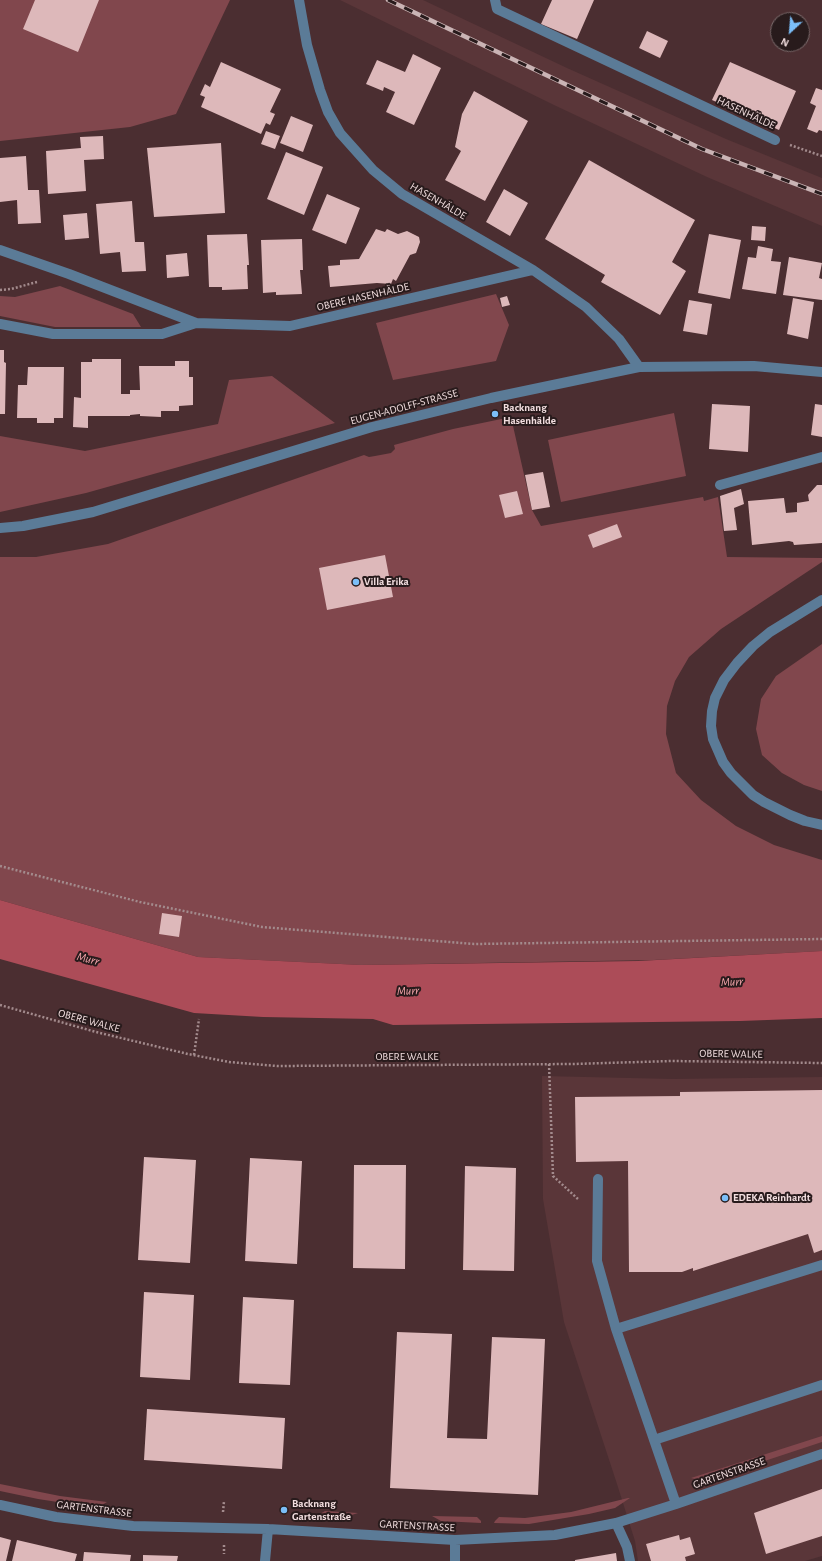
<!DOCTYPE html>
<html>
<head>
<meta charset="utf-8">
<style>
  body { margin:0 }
  #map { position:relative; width:822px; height:1561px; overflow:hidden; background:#4b2e31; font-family:"Alegreya Sans",sans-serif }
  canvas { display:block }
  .north { position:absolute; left:770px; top:12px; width:40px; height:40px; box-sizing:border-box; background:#281b1c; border:1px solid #79696a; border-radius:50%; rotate:206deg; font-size:11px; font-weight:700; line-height:16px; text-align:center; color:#f2dedf }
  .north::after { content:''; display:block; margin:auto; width:14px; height:18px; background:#7bbef8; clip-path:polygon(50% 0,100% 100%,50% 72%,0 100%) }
</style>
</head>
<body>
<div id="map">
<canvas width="822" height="1561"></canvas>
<div class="north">N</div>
</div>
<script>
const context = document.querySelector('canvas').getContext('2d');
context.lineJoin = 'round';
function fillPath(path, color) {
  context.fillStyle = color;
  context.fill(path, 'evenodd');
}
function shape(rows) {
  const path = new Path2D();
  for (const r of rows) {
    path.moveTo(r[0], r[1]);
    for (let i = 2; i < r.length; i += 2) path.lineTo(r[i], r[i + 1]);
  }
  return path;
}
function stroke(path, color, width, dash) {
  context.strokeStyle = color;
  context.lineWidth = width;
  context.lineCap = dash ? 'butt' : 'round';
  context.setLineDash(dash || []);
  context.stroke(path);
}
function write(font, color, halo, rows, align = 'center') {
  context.font = font + ' "Alegreya Sans",sans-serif';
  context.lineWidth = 4;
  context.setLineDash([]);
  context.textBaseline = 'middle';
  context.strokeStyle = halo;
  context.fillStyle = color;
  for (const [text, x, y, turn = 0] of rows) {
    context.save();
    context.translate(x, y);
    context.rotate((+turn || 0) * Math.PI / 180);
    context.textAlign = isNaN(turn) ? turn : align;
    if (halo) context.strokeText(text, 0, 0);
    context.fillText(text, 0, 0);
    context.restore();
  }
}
fillPath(shape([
  [340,0,423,0,567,68,726,139,822,178,822,226,707,177,554,105],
  [542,1076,673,1079,822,1077,822,1556,805,1561,638,1561,635,1541,617,1484,564,1322,543,1199]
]), '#5a3639');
fillPath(shape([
  [0,0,230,0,176,114,130,127,0,141],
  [60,286,133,314,141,327,55,327,0,316,0,296,15,297],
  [496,294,509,325,496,361,393,380,376,323],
  [272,376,335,423,86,493,0,512,0,436,85,451,218,424,229,380],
  [674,413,686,476,561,502,548,440],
  [511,417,532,510,541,526,703,497,704,501,718,497,727,557,822,558,822,562,721,629,689,657,675,681,667,706,666,734,676,773,701,800,736,826,774,845,822,860,822,951,654,960,361,965,198,957,0,900,0,557,36,557,108,544,364,455,369,457,375,456,391,453,395,449,394,445,453,429],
  [822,644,822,791,804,785,782,773,762,755,756,729,761,699,776,676],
  [822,1436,822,1442,707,1480,699,1480,691,1478],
  [0,1484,60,1496,107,1502,102,1505,90,1507,38,1499,0,1491],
  [628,1498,630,1498,615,1508,589,1514,529,1524,494,1523,495,1521,499,1517,525,1518,571,1512],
  [325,1511,358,1513,342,1518,320,1517,320,1514],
  [432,1516,477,1517,481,1521,481,1523,441,1521]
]), '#81474d');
fillPath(shape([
  [0,900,198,957,361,965,638,961,822,951,822,1018,740,1021,393,1025,373,1019,263,1017,194,1013,0,959]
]), '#ac4c58');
fillPath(shape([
  [35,0,99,0,78,52,23,29],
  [552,0,594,0,577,39,541,24],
  [647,31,668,41,660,58,639,48],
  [413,54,441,68,414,125,386,112,395,92,384,87,383,91,366,84,377,60,405,72],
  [221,62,281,89,270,112,275,114,270,125,266,123,261,134,201,107,205,97,200,95,205,84,210,87],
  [730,62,796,91,779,130,712,100],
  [816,88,822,90,822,131,819,130,817,133,807,129,816,106,810,103],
  [474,91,528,121,485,201,445,180,461,151,455,147,462,114],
  [291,116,313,125,303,152,280,143],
  [266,131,280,136,275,149,261,144],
  [103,136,104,159,84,160,86,191,48,194,46,151,81,148,80,137],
  [221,143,225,213,154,217,147,148],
  [286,152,323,167,304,215,267,199],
  [26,156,28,190,39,190,41,223,18,224,17,200,0,202,0,158],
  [589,160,695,220,672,262,686,271,660,315,601,282,605,275,545,239],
  [504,189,528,203,510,236,486,222],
  [327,194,360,208,346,244,312,230],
  [132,201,135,242,144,242,146,271,122,272,120,252,100,254,96,204],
  [87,213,89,238,65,240,63,215],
  [752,226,766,227,765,241,751,240],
  [376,229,385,232,387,229,398,234,407,231,419,237,420,242,416,253,410,255,396,281,393,279,391,284,377,283,330,287,328,266,340,265,340,260,359,259],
  [247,234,249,265,247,265,248,289,222,290,222,287,209,287,207,235],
  [709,234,741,240,730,299,698,293],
  [302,239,303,270,300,270,302,294,276,295,276,292,263,293,261,240],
  [758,246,773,249,771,261,781,262,776,294,742,289,748,257,756,258],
  [187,253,189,276,167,278,166,255],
  [789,257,822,263,819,278,822,279,822,300,783,295],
  [507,296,510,305,502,307,500,298],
  [793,298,814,302,808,339,787,334],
  [689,300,712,304,707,335,683,331],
  [0,350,4,350,4,362,6,363,5,414,0,414],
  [92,359,121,359,121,394,130,394,130,390,140,390,139,366,175,366,175,361,189,361,189,377,193,377,193,405,179,406,179,411,161,411,161,417,140,416,140,414,130,415,130,416,88,416,88,428,73,427,74,397,81,398,81,362,92,362],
  [28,367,64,367,63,418,54,418,54,423,37,423,37,418,17,418,18,385,27,385],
  [712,404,750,406,748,452,709,449],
  [815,404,822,405,822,437,811,435],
  [543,472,550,507,532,510,525,475],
  [817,485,822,485,822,543,794,545,793,542,789,541,752,545,748,501,784,498,786,513,797,512,797,503,809,501,808,495],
  [741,489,744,504,734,508,737,530,724,531,720,496],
  [517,491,523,514,505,518,499,495],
  [617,524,622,537,593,548,588,535],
  [385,555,393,597,327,610,319,568],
  [162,913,182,916,179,937,159,934],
  [822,1090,822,1250,814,1253,808,1234,693,1271,693,1268,682,1272,629,1272,628,1161,576,1162,575,1097,680,1096,680,1092],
  [144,1157,196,1160,190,1263,138,1260],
  [250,1158,302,1161,297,1264,245,1261],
  [354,1165,406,1165,405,1269,353,1268],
  [465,1166,516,1168,514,1271,463,1270],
  [144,1292,194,1295,190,1380,140,1377],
  [243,1297,294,1300,290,1385,239,1383],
  [397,1332,452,1334,447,1438,487,1439,492,1337,545,1339,538,1495,390,1488],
  [147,1409,285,1418,282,1469,144,1460],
  [822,1489,822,1536,766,1554,754,1513],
  [679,1535,680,1540,690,1537,695,1554,685,1557,686,1561,651,1561,646,1544],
  [0,1537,11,1540,6,1561,0,1561],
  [17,1540,77,1554,75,1561,12,1561],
  [84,1552,131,1555,130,1561,83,1561],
  [616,1553,617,1561,575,1561,575,1560],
  [143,1555,178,1556,177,1561,143,1561]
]), '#ddb8ba');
stroke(shape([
  [790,145,822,156],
  [0,290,11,289,37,282],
  [0,866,140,902,262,927,474,944,822,939],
  [0,1005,96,1032,188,1054,229,1062,277,1066,573,1064,672,1061,822,1063],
  [194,1055,199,1019],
  [549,1064,553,1176,579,1200],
  [223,1512,224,1501],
  [224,1545,224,1554]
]), '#a38b8d', 2.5, [2, 2]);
stroke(shape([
  [299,0,307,45,320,90,328,112,340,133,373,170,402,194,533,270,586,307,619,339,639,367],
  [495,0,497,9,775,140],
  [0,250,69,274,196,323],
  [0,324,53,334,162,334,196,323,290,326,533,270],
  [720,485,822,457],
  [0,528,23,526,93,512,372,427,491,398,639,367,754,366,822,372],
  [822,600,770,632,753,646,737,663,724,680,715,698,712,711,711,726,713,739,723,762,731,773,753,795,764,802,790,815,805,821,822,825],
  [598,1179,597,1261,616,1329],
  [654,1440,822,1385],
  [676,1504,616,1329,822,1265],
  [0,1505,56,1517,133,1526,268,1529,455,1540,555,1535,616,1523,676,1504,822,1454],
  [616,1523,627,1547,630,1561],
  [455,1540,455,1561],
  [265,1561,268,1529]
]), '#5b7b97', 10);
const rail = shape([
  [388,0,702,149,822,194]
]);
stroke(rail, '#cab4b5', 4.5);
stroke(rail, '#281b1c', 3, [9]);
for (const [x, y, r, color] of [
  [495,414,4,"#7bbef8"],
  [356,582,4,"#7bbef8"],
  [725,1198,4,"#7bbef8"],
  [284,1510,4,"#7bbef8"]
]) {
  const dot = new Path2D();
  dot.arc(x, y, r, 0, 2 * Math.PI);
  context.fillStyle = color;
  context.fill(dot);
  stroke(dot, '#281b1c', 1.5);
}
write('11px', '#f2dedf', '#281b1c', [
  ["HASENHÄLDE",746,113,25],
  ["HASENHÄLDE",438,201,30],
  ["OBERE HASENHÄLDE",363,297,-13],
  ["EUGEN-ADOLFF-STRASSE",404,407,-15],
  ["OBERE WALKE",89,1021,15],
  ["OBERE WALKE",731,1054,1],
  ["OBERE WALKE",407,1057],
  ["GARTENSTRASSE",729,1473,-19],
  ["GARTENSTRASSE",94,1509,7],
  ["GARTENSTRASSE",417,1526,3]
]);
write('bold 11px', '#f2dedf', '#281b1c', [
  ["Backnang",503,408],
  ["Hasenhälde",503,421],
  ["Villa Erika",364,582],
  ["EDEKA Reinhardt",733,1198],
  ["Backnang",292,1504],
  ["Gartenstraße",292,1517]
], 'left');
write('italic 12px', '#f6a7ad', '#281b1c', [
  ["Murr",88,959,14],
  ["Murr",732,982,-2],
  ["Murr",408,991,-2]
]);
</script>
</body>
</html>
